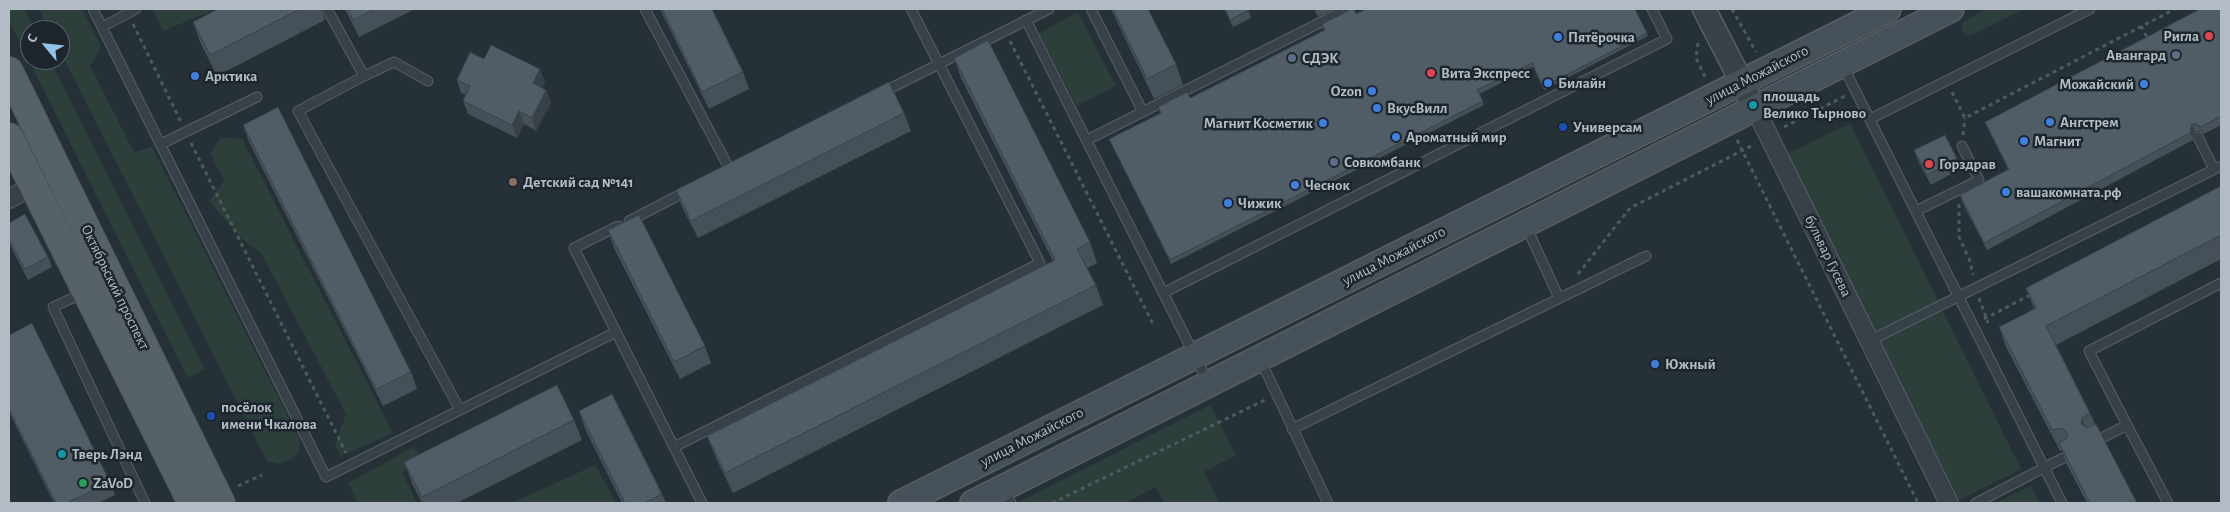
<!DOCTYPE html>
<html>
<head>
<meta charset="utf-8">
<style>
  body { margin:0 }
  #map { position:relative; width:2230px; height:512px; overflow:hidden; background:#253037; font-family:"Alegreya Sans",sans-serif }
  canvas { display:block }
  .frame { position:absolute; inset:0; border:10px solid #b3bcc4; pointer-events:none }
  .north { position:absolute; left:20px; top:20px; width:50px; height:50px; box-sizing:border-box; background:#1d262d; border:1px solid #596269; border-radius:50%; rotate:298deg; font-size:14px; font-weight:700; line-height:20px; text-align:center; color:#b3bcc4 }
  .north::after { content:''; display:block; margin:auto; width:18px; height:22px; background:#92c4ea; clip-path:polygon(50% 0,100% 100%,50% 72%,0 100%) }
</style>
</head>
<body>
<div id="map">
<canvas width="2230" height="512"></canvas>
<div class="frame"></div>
<div class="north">С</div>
</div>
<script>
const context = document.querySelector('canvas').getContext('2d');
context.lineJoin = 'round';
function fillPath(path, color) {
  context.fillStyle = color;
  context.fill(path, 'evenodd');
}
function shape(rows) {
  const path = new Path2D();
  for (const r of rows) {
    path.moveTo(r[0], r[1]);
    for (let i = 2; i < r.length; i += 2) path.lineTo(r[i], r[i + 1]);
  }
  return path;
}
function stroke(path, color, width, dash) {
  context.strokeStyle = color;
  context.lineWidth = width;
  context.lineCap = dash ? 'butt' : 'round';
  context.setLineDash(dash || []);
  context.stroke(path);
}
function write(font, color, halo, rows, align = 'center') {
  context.font = font + ' "Alegreya Sans",sans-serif';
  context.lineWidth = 5;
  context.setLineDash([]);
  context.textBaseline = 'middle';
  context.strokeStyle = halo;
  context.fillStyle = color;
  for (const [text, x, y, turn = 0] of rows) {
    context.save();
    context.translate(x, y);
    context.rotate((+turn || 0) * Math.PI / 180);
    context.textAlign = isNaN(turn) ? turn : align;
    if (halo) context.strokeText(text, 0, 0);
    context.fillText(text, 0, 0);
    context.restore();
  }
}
fillPath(shape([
  [9,9,25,9,35,30,30,30,30,60,50,60,205,369,188,378,9,21],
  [39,9,82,9,101,47,90,66,134,152,152,147,300,440,299,452,292,459,279,464,267,461,60,51,60,30,49,30],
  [152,9,217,9,163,31],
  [1986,9,2024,9,1970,36,1965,35,1961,29,1963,22],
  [1078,12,1116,86,1077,106,1039,33],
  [1850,123,2021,469,1959,500,1787,154],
  [221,137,242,139,393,433,341,456,335,445,346,414,261,253,243,240,209,201,224,181,210,153],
  [1210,405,1236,455,1204,472,1219,503,1164,503,1156,487,1125,503,1017,503],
  [414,447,425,462,402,472,417,503,358,503,348,483],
  [595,465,616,503,512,503],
  [2031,486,2040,503,1995,503]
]), '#2c3f3b');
const service = shape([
  [93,9,326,477,616,332],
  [327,9,364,76,298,111,460,410],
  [645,9,730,170],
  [1091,9,1143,112],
  [1026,20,1208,382],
  [102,27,136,9],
  [1843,66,2062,503],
  [364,76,394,62,428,81],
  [881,93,1049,9],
  [1870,119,2090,9],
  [2198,137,2214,169],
  [1087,140,1347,9],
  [161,144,257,97],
  [1916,211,1979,180,1962,146],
  [629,221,687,191],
  [618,226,574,248,702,503],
  [1526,226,1559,298],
  [84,293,53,307,145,503],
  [1163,293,1667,39,1652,9],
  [1869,341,2221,166],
  [1260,359,1328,503],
  [2127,425,2089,351,2221,283],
  [1292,429,1646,256],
  [2094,442,2127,425,2168,503],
  [674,447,1040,263,911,9],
  [1003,489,1011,503],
  [1976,503,2069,455]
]);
const minor = shape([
  [1755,108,1949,503],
  [9,199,33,186]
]);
const tertiary = shape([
  [1704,9,1755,108]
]);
const secondary = shape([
  [901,503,1888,9],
  [973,503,1951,9]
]);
const primary = shape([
  [9,71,221,503],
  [9,137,192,503]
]);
stroke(service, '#565f66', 11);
stroke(minor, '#565f66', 20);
stroke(tertiary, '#565f66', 25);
stroke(secondary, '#565f66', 28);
stroke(primary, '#444d54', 30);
stroke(shape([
  [1732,9,1756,52],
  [133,24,181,122],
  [2141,26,2148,39],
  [1010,41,1154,326],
  [1698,43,1696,58,1706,79],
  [1952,92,1965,118,2175,9],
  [1784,127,1845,96],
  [1963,135,1965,118],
  [1737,140,1918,503],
  [191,143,346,453],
  [1959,204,1959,237,1970,261,1973,275],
  [1578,274,1630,208,1755,144],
  [1979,298,1988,323],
  [1984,319,2032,294],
  [238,486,262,475],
  [1052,503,1265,400]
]), '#4b5c5b', 3, [4, 4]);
stroke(service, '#384148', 9);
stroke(minor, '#384148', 18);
stroke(tertiary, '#384148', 22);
stroke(secondary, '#47515a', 25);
stroke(primary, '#566168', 28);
fillPath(shape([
  [218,9,321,9,325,20,217,76,200,42,193,22],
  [345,9,415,9,359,37],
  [660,9,712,9,743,72,749,89,709,109],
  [1111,9,1148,9,1176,64,1183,85,1154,99],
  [1224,9,1248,9,1251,18,1233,27],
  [1314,9,1334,9,1318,17],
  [2221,9,2221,125,2204,134,2199,131,2195,132,2193,140,1987,250,1962,202,1960,195,2008,169,1988,129,1985,122],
  [1356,14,1647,33,1648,36,1544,90,1533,67,1479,94,1484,105,1171,264,1109,139,1161,113,1158,107,1190,98,1324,30,1322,24],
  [954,58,1090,242,1097,263,1087,268,1096,285,1103,305,733,493,715,456,707,436,1053,261,961,78],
  [484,59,545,82,542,88,546,90,551,103,536,131,524,124,517,138,468,114,463,101,466,95,461,93,457,80],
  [904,113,911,131,698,238,682,207,676,190],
  [243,125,411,372,417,389,383,406,249,142],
  [1914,150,1957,159,1961,169,1931,185,1918,161],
  [2221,186,2221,259,2056,345,2090,413,2095,424,2137,503,2087,503,2066,463,2062,450,2060,451,2006,347,1999,327,2034,309,2026,288],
  [9,223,48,257,52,267,28,280,9,243],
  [608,230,705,346,711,363,680,379,614,248],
  [9,335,110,482,115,495,98,503,54,503,9,412],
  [579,411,662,494,666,503,622,503,586,431],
  [574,420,582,440,457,503,422,503,412,483,404,462]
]), '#455058');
fillPath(shape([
  [540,69,545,82,538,96,533,83],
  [546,90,551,103,536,131,532,118],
  [519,111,524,124,517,138,512,125],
  [2192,124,2195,132,2193,140,2190,133],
  [2082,418,2089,438,2081,424]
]), '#384147');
const building = shape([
  [218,9,300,9,210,55,193,22,218,9],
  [348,9,375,9,353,20,348,9],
  [662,9,712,9,743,72,702,92,662,9],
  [1113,9,1148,9,1176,64,1147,79,1113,9],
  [1225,9,1248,9,1249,10,1230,20,1225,9],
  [1350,9,1354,9,1356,14,1366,9,1635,9,1647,33,1543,87,1532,63,1477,90,1483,101,1170,260,1109,139,1161,113,1158,107,1187,92,1190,98,1325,30,1322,24,1348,11,1350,9],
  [2200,9,2221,9,2221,116,2201,127,2196,124,2192,124,2190,133,1984,243,1960,195,2009,169,1985,122,2200,9],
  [988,40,1090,242,1077,249,1096,285,725,473,707,436,1055,260,954,58,988,40],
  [491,45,540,69,533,83,546,90,532,118,519,111,512,125,463,101,470,86,457,80,470,52,484,59,491,45],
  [889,82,904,113,691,221,676,190,889,82],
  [278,107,411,372,376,389,243,125,278,107],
  [1945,135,1957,159,1927,175,1914,150,1945,135],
  [2221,186,2221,235,2046,326,2090,413,2082,418,2081,424,2087,428,2096,424,2137,503,2090,503,2059,443,2067,438,2067,432,2062,428,2052,430,1999,327,2036,308,2026,288,2221,186],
  [25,214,48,257,25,269,9,240,9,223,25,214],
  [639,215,705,346,674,362,608,230,639,215],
  [32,323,110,482,67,503,56,503,9,409,9,335,32,323],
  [557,385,574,420,422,497,404,462,557,385],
  [612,394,662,494,644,503,625,503,579,411,612,394]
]);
fillPath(building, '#505d66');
stroke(building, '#384147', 1);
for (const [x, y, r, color] of [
  [2209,36,5,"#e0444e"],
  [1558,37,5,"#3f7fe0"],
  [2176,55,5,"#5c6f8a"],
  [1292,58,5,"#5c6f8a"],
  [1431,73,5,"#e0444e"],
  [195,76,5,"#3f7fe0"],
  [1548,83,5,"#3f7fe0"],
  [2144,84,5,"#3f7fe0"],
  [1372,91,5,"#3f7fe0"],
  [1753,105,5,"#0f9aa8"],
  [1377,108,5,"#3f7fe0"],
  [2050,122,5,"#3f7fe0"],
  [1323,123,5,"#3f7fe0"],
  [1563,127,5,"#1a4fb4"],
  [1396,137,5,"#3f7fe0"],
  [2024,141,5,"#3f7fe0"],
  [1334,162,5,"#5c6f8a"],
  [1929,164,5,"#e0444e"],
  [513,182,5,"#8d6e63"],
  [1295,185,5,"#3f7fe0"],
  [2006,192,5,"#3f7fe0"],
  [1228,203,5,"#3f7fe0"],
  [1655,364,5,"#3f7fe0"],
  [211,416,5,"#1a4fb4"],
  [62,454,5,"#0f9aa8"],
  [83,483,5,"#2e9e5b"]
]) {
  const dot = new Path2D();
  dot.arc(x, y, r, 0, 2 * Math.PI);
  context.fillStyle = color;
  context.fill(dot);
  stroke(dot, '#1d262d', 2);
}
write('bold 15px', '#b3bcc4', '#1d262d', [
  ["Ригла",2199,36,"right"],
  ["Пятёрочка",1568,37],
  ["Авангард",2166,55,"right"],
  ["СДЭК",1302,58],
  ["Вита Экспресс",1441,73],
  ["Арктика",205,76],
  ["Билайн",1558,83],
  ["Можайский",2134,84,"right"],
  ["Ozon",1362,91,"right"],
  ["площадь",1763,96],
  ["Велико Тырново",1763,113],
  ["ВкусВилл",1387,108],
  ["Ангстрем",2060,122],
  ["Магнит Косметик",1313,123,"right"],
  ["Универсам",1573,127],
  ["Ароматный мир",1406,137],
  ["Магнит",2034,141],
  ["Совкомбанк",1344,162],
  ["Горздрав",1939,164],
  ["Детский сад №141",523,182],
  ["Чеснок",1305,185],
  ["вашакомната.рф",2016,192],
  ["Чижик",1238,203],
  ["Южный",1665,364],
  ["посёлок",221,407],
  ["имени Чкалова",221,424],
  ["Тверь Лэнд",72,454],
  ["ZaVoD",93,483]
], 'left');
write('15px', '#b3bcc4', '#1d262d', [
  ["улица Можайского",1757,75,-27],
  ["улица Можайского",1394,256,-27],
  ["бульвар Гусева",1828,256,64],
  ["Октябрьский проспект",115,287,64],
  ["улица Можайского",1032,437,-27]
]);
</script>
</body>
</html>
